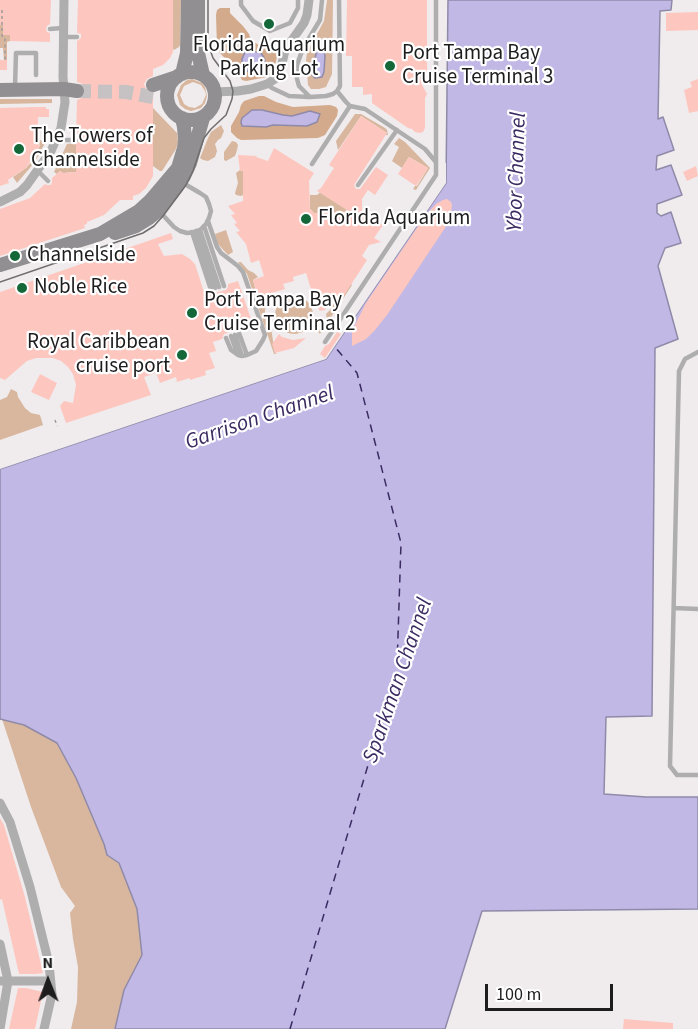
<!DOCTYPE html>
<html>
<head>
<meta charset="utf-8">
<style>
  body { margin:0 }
  #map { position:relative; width:698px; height:1029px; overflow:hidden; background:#f0ebed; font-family:"Source Sans 3",sans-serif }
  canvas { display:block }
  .north { position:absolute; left:18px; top:951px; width:60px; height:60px; -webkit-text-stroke:4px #fff; paint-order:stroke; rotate:359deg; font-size:16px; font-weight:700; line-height:24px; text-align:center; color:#1e1d1d }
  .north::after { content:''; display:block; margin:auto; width:21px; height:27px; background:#1e1d1d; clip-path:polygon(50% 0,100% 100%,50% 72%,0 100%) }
  .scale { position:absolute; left:485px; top:984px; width:128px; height:27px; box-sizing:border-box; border:3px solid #1e1d1d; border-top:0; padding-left:8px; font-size:18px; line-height:21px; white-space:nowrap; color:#1e1d1d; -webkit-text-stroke:4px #fff; paint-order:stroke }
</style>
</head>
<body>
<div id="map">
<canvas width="698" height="1029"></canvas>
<div class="north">N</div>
<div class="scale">100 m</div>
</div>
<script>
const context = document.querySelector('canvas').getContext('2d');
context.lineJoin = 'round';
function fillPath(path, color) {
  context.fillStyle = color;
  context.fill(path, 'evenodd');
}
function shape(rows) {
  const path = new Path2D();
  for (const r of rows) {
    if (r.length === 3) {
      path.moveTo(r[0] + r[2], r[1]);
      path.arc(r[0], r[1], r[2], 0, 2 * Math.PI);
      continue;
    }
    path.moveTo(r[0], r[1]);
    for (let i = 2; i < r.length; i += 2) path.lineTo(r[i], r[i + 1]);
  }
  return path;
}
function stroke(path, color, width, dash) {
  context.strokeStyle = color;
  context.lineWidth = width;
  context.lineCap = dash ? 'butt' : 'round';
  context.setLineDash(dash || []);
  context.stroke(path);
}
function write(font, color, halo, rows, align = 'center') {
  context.font = font + ' "Source Sans 3",sans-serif';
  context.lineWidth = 4.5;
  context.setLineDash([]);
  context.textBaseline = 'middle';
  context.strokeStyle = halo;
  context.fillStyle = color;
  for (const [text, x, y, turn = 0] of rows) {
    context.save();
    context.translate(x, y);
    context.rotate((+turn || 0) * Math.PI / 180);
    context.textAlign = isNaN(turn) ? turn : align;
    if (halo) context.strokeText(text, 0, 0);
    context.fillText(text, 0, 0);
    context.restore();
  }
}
fillPath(shape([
  [173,0,181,0,180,45,179,47,174,50,173,49],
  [327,0,333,0,332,74,326,87,319,89,311,89,308,85,306,60,307,52,324,21],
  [3,10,3,34,10,35,10,41,7,42,7,60,4,60,3,48,0,48,0,25,1,25],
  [192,79,202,83,205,87,207,96,205,103,201,108,191,111,185,109,180,105,177,95,181,85,187,80],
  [193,82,201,85,205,91,206,95,202,104,195,108,189,107,184,104,180,95,184,86],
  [0,99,52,99,52,103,0,104],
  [153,108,177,133,178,142,176,149,162,171,160,171,153,166],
  [355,114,361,114,385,128,387,130,388,135,385,135,387,133,361,116,338,150,336,141],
  [221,125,224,131,221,138,218,140,215,144,217,151,215,157,208,161,203,160,200,158,208,138,211,132],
  [399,138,405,142,430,168,416,190,413,189,415,186,417,186,428,168,409,157,402,168,392,161,399,147,394,144],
  [38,140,46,141,35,162,17,183,13,177,26,168,31,162,37,153,36,151,40,146],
  [232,141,236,142,238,145,237,150,235,156,226,161,224,160,224,152],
  [76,143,76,172,63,173,60,171,57,174,54,172,67,144],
  [240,170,243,171,243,195,241,196,236,195,235,193,238,183,236,173],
  [323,190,347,206,346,212,314,213,310,209,310,195,317,195],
  [226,230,233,252,228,255,217,243,215,234],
  [238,262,241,262,248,270,254,273,258,277,253,280,258,299,266,297,269,300,268,306,265,309,265,315,271,328,275,353,277,354,274,354,247,274],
  [351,284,352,285,320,334,316,329,319,321,327,320,326,314,331,309,330,301,328,300,328,298],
  [294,315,19],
  [11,389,17,392,18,397,25,408,31,413,40,415,43,425,0,440,0,400,7,397],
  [2,719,24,725,57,743,76,778,104,844,107,855,119,863,137,909,142,955,124,990,115,1029,71,1029,77,1002,78,967,73,939,70,913,75,906,61,887,31,807]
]), '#d8b79e');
fillPath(shape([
  [220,8,230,8,230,13,243,26,249,34,251,40,262,47,279,50,273,72,267,77,246,81,242,80,236,70,220,53,217,47,216,15,217,10],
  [259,96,264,96,276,102,293,107,330,105,336,107,338,110,337,116,325,135,318,138,241,140,237,138,231,132,231,126,239,112,241,105,244,101],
  [252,110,262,110,283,115,292,116,310,111,266,127,242,126,241,122,242,118]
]), '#d3aa8b');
const water = shape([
  [448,0,672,0,671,10,660,11,658,119,663,117,674,150,657,156,656,170,671,165,682,195,657,204,657,213,661,216,671,212,681,243,665,248,658,266,678,339,655,348,652,716,606,717,604,794,646,797,698,797,698,909,482,911,445,1029,115,1029,124,990,142,955,137,909,119,863,107,855,104,844,76,778,57,743,24,725,0,719,0,469,326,359,446,183,448,0],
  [322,46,324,48,325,56,324,72,322,77,315,78,312,75,313,66,317,50,322,46],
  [250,50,261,53,264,58,266,65,264,69,261,71,256,73,243,70,242,65,242,59,245,52,250,50],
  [252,110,262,110,283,115,292,116,310,111,320,114,317,122,307,126,273,125,266,127,242,126,241,122,242,118,252,110]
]);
fillPath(water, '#c1b8e5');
stroke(water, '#908aa9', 1.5);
fillPath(shape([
  [443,162,446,163,446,183,326,359,0,469,0,466,325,357,443,182]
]), '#f0ebed');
stroke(shape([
  [290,1029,397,667,401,543,357,373,335,347]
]), '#3b2b62', 1.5, [8, 6]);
fillPath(shape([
  [0,0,51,0,50,24,47,26,46,29,47,32,50,33,50,42,10,41,10,35,3,35,3,25,0,25],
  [78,0,173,0,173,52,170,58,163,65,153,69,153,76,147,79,144,84,147,91,153,94,153,176,146,188,139,194,133,196,133,200,120,200,104,215,87,222,87,224,84,225,85,228,0,256,0,209,30,198,45,184,47,185,51,185,52,182,52,178,60,171,63,173,76,172,76,144,80,141,80,137,76,136,77,100,84,97,86,92,83,84,77,82,77,41,81,38,81,34,77,33],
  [347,0,427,0,427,83,421,83,427,94,425,98,425,128,423,132,420,133,415,132,412,129,408,128,372,103,372,94,363,95,363,87,352,87,352,56,346,56],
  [698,12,698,30,666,31,666,13],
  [0,60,7,60,7,70,0,70],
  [698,79,698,111,689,113,684,90,692,87,690,82],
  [37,107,46,107,46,109,49,109,49,117,38,117,38,144,40,146,26,168,8,180,9,183,0,186,0,108],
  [361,116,387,133,354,185,356,189,360,189,376,167,388,175,375,195,368,190,362,199,362,211,383,225,374,238,381,242,369,245,362,256,367,260,341,300,327,300,327,307,325,310,320,311,318,308,318,299,314,299,306,273,293,277,294,281,283,284,285,289,265,295,266,297,258,299,253,280,264,276,259,260,251,263,246,244,236,232,240,231,234,224,237,223,231,215,235,214,228,206,243,201,243,171,240,171,238,155,257,156,256,157,268,161,274,148,314,173,309,181,310,209,314,213,350,212,317,191,321,188,334,168,329,165],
  [409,157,428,168,416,186,398,174],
  [696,166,698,176,687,181,683,172],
  [447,199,451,202,452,205,451,212,445,228,387,315,375,330,366,339,352,346,352,331,366,303,425,216,436,204,443,200],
  [171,233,173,239,158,244,164,256,182,254,190,259,195,264,204,292,207,291,210,294,226,290,228,287,228,284,238,281,254,328,243,332,241,329,238,329,224,334,222,339,213,342,216,351,209,353,215,368,205,371,206,375,190,380,190,378,177,382,176,377,160,383,156,373,144,377,151,395,66,423,60,406,64,401,73,403,76,385,73,374,68,367,61,361,53,358,36,358,27,361,5,380,0,378,0,292],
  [337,332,341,334,325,358,320,354,325,346,329,344],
  [279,334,282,337,293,340,306,338,294,348,275,353,272,344],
  [40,374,57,383,49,400,31,392],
  [0,818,4,825,25,897,43,973,36,974,19,974,2,899,0,900],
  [18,988,26,988,43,992,35,1029,9,1029],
  [624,1019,673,1023,673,1029,623,1029]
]), '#fdc7bf');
stroke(shape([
  [77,91,126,92,153,97]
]), '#c6c2c3', 14, [14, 7]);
stroke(shape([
  [2,10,2,36,5,38,5,60],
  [55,420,57,426]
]), '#9d9a9b', 1.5, [3, 3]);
stroke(shape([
  [241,0,241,5,253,21,270,31,290,23,298,8,298,0],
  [322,0,320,20,303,48,297,65,297,79,299,86,310,97,326,96,333,94,337,91,340,86,339,0],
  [50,29,63,28],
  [63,37,77,37],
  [267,84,272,88,289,96,309,97],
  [15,87,16,53,36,53,36,75],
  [337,91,346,102,350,106,365,109,425,149,435,161],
  [56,140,76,140],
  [312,164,350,106],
  [38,171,48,181],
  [358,185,397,130],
  [161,213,174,227,180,231,187,233,194,232,200,230,206,224,209,218,211,211,209,204,206,197,200,193,183,183],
  [208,221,217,247,221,253,238,266,243,272,265,335,263,340,256,351,247,355,242,356,238,355,231,350,226,338],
  [204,226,224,286],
  [200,230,219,287],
  [196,231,215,288],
  [192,232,211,290],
  [239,333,247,355],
  [235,335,242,356],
  [231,336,237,353],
  [325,342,436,175,436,0],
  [698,352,685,359,679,371,670,766,677,775,698,775],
  [674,608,698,609]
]), '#afaeaf', 4.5);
stroke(shape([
  [215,92,238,91,251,89,267,84,275,79,281,68,285,50,304,23,307,15,309,0],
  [0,202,20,192,27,185,51,151,61,128,65,102,63,77,64,0],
  [0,803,10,822,30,887,49,964,52,994,44,1029],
  [0,944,8,981,0,1029],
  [0,981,50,981]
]), '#afaeaf', 9);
stroke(shape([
  [198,0,198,53,203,75],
  [191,96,24],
  [182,74,187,53,188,0],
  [153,85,177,77],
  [0,90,64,89,77,91],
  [115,233,136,226,149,218,159,210,176,188,184,176,190,163,203,118],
  [0,265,100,234,139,211,150,201,178,168,184,148,185,140,184,127,182,118]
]), '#918f91', 14);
stroke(shape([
  [0,282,143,233,154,226,163,216,186,185,193,171,204,138,211,129,226,115,232,99,233,91,230,81,213,58,208,44,208,0]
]), '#6f6d6d', 1.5);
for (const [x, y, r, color] of [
  [269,24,6,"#136738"],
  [390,66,6,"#136738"],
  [19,149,6,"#136738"],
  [306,219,6,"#136738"],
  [15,256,6,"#136738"],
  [22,288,6,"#136738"],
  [192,313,6,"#136738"],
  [182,355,6,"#136738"]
]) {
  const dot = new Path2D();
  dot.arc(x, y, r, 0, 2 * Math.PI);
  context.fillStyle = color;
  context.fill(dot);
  stroke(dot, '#fff', 2);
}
write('21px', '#1e1d1d', '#fff', [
  ["Florida Aquarium",269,46,"center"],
  ["Parking Lot",269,70,"center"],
  ["Port Tampa Bay",402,54],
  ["Cruise Terminal 3",402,78],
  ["The Towers of",31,137],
  ["Channelside",31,161],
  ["Florida Aquarium",318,219],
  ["Channelside",27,256],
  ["Noble Rice",34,288],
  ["Port Tampa Bay",204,301],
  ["Cruise Terminal 2",204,325],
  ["Royal Caribbean",170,343,"right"],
  ["cruise port",170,367,"right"]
], 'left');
write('italic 22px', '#3b2b62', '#fff', [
  ["Ybor Channel",518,172,-88],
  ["Garrison Channel",260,419,-19],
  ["Sparkman Channel",399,681,-71]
]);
</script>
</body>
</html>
